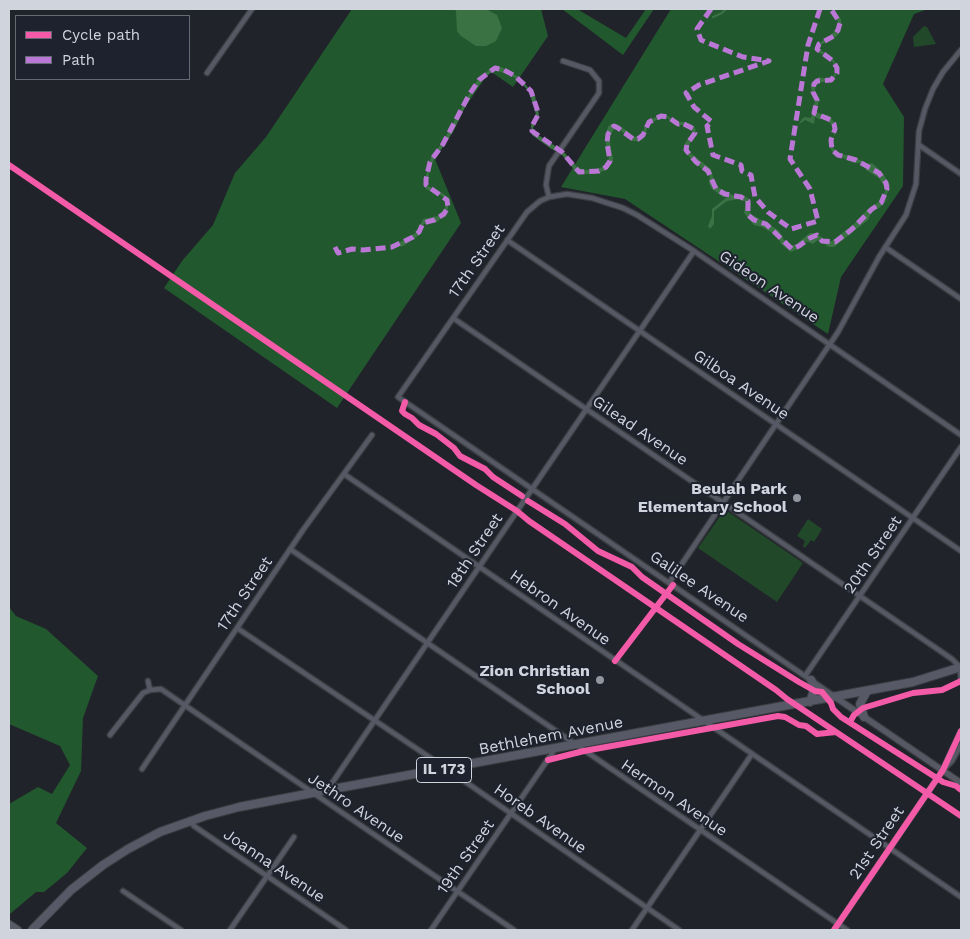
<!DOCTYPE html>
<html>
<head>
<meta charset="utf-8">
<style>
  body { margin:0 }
  #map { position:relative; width:970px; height:939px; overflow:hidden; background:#21232a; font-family:"Work Sans",sans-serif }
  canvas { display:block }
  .frame { position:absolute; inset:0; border:10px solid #d0d4dd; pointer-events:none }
  .legend { position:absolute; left:15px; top:15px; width:175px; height:65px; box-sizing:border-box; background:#1d222e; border:1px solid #656974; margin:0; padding:6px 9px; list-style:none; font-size:15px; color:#d0d4dd }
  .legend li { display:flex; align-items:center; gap:10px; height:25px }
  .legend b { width:25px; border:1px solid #656974 }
</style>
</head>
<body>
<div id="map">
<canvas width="970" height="939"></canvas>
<div class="frame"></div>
<ul class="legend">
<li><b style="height:6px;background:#f35aa7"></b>Cycle path</li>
<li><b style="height:6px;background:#ba77d6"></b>Path</li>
</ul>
</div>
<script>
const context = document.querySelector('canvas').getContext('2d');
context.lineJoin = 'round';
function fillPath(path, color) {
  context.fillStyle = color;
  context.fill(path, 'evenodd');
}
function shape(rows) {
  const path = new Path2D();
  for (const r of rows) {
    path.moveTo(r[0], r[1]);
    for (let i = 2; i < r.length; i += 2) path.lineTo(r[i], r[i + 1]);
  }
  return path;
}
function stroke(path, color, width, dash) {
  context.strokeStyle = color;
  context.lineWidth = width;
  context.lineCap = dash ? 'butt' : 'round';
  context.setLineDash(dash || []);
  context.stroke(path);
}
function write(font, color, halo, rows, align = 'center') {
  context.font = font + ' "Work Sans",sans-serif';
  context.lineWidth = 4;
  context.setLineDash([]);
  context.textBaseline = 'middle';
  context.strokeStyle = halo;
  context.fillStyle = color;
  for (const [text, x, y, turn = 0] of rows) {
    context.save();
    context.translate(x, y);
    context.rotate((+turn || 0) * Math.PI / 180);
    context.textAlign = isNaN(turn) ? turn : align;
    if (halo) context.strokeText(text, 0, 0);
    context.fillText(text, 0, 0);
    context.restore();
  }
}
fillPath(shape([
  [924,26,927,27,936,44,914,47,913,37],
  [727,511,803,563,777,602,698,548,723,512],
  [808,519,822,529,814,542,811,540,805,548,803,546,805,541,797,536]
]), '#214929');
fillPath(shape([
  [352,9,541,9,548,36,513,87,490,71,433,154,461,223,337,408,164,288,182,261,213,225,235,173,266,137],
  [562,9,577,9,626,38,646,9,654,9,623,55],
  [671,9,928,9,914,14,883,84,904,117,903,186,841,277,828,334,625,199,561,187],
  [9,607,16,616,46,629,98,676,83,718,81,771,56,823,87,848,67,873,44,892,36,892,10,914,9,804,38,787,52,794,70,765,60,746,9,724]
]), '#22582e');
fillPath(shape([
  [454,9,486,9,497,15,502,28,496,41,486,46,476,46,461,36,457,31,456,11],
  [833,12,841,19,841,30,837,36,822,44,819,47,819,49,832,58,837,65,839,71,831,82,822,82,816,85,814,92,819,100,816,112,831,118,836,125,837,130,834,136,833,126,824,118,819,119,815,117,814,124,805,120,798,125,802,119,805,117,811,118,815,101,811,88,814,81,819,77,826,79,833,76,836,72,836,67,832,61,827,56,817,52,815,48,818,44,833,33,838,27,838,22],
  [501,67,520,78,535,96,539,115,533,128,535,133,563,151,577,167,585,170,593,170,603,167,609,159,605,140,608,127,611,124,616,124,620,126,635,137,639,136,643,132,647,121,664,114,677,122,685,122,691,124,695,128,696,133,688,147,689,152,711,169,714,181,719,188,725,192,733,195,740,194,748,198,751,204,749,210,751,214,775,228,779,231,784,240,791,245,795,245,810,233,816,233,826,241,832,241,855,223,868,209,880,201,885,192,885,188,879,178,866,170,866,166,863,163,854,163,834,154,829,146,830,140,832,138,833,139,833,148,838,153,853,157,869,164,872,163,882,172,890,185,884,202,891,196,879,208,872,211,868,220,864,223,834,247,829,247,818,240,813,244,808,242,805,242,801,247,791,252,781,244,778,236,762,227,754,225,744,213,746,202,740,199,727,201,714,211,714,224,710,229,708,226,712,216,712,209,727,197,723,197,712,189,709,183,710,176,685,153,685,143,693,133,692,129,685,125,675,125,668,118,665,117,649,123,644,138,638,141,632,141,619,129,614,129,609,137,613,159,611,165,606,170,594,174,583,174,576,172,562,155,550,148,532,135,531,125,536,114,529,92,520,81,510,75,495,70,485,77,470,97,453,132,432,163,428,177,428,186,444,194,449,202,447,212,437,222,424,224,418,236,403,246,392,247,417,232,423,219,438,216,445,208,446,202,442,196,426,189,424,183,431,157,444,139,476,82,491,68]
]), '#3a7244');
stroke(shape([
  [713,17,722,13,726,9]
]), '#3a7244', 2);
const minor = shape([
  [563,61,590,70,599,81,599,93,549,166,546,185,549,197,540,201,527,212,398,397,834,696],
  [207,73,252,9],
  [919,145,961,174],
  [549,197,567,194,592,198,623,208,637,215,694,251,961,435],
  [507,240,961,551],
  [885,247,961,299],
  [453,318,952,659,960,667],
  [344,474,961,897],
  [290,549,847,930],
  [669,583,838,332,879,257,906,215,916,184,919,131,925,109,933,89,943,72,961,50],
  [237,628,447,769,679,930],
  [960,668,961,680],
  [805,676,961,447],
  [148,681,150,690],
  [110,735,143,693,150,690,161,689,514,930],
  [142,769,303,530,372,435],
  [943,769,961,731],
  [328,789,694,251],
  [190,820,194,826,346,930],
  [123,891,181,930],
  [230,930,294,837],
  [431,930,555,749],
  [632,930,752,754],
  [834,930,943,770,952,761,961,745]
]);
const tertiary = shape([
  [835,697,961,783]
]);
const secondary = shape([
  [9,924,18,930]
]);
const primary = shape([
  [810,702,815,687,811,680],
  [864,717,860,704,867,691],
  [32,930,71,890,103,865,128,849,160,832,205,816,239,807,333,789,913,682,961,667]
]);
stroke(minor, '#3a3d42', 7);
stroke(tertiary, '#3a3d42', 8);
stroke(secondary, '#3a3d42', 9);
stroke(primary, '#3a3d42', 10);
stroke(minor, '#565963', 4.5);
stroke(tertiary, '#565963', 5.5);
stroke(secondary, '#585c66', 7);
stroke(primary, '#575a66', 8);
stroke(shape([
  [711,9,697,29,701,40,743,57,769,61,699,85,686,93,694,107,712,122,707,126,713,155,741,165,742,171,751,175,755,197,768,212,791,229,818,221,810,189,790,159,808,45,820,9],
  [335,247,338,253,352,249,363,250,392,247,413,237,419,232,423,223,434,220,444,214,448,207,447,200,426,185,426,179,430,162,443,144,469,95,479,80,495,68,504,70,515,76,531,91,537,109,538,115,532,126,532,131,562,152,579,172,599,171,606,167,610,161,607,143,608,134,614,126,618,128,633,139,638,139,643,135,649,122,661,116,668,117,678,124,682,123,694,129,695,133,687,144,686,150,696,162,708,171,716,189,725,194,741,197,748,201,748,215,754,220,766,224,792,249,799,246,810,238,817,235,822,241,835,242,851,230,872,209,881,203,887,189,886,183,879,173,856,160,838,155,832,150,831,140,835,129,834,124,831,120,814,113,817,100,813,92,814,84,817,81,831,80,837,73,837,68,833,61,817,49,819,44,834,36,838,30,840,23,831,9]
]), '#ba77d6', 5, [10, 5]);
stroke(shape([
  [9,165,476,485,517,511,529,521,776,690,787,699,961,816],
  [405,402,402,411,405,414,412,418,419,425,436,434,454,448,460,456,485,469,493,477,522,496],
  [528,501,565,524,598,551,632,567,642,577,738,644,799,682,815,691,822,692,831,703,833,709,841,717,943,782,956,786,961,790],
  [615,661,673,585],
  [850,722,854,715,863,708,913,693,942,690,961,681],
  [548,760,584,751,778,716,785,717,799,725,806,726,817,734,836,732],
  [834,930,943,770,961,731]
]), '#f35aa7', 6);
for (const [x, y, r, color] of [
  [797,498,5,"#93969e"],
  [600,680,5,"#93969e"]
]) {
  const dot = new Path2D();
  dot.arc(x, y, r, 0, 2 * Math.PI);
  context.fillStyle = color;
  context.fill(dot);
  stroke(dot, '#1d222e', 2);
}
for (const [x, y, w] of [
  [444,770,55]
]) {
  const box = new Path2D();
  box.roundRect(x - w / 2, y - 12.5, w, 25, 4);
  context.fillStyle = '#1d222e';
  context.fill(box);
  stroke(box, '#d0d4dd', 1);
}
write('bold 15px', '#d0d4dd', null, [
  ["IL 173",444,770]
]);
write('16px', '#d0d4dd', '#1d222e', [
  ["17th Street",477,261,-55],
  ["Gideon Avenue",769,287,34],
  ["Gilboa Avenue",741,385,34],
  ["Gilead Avenue",640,431,34],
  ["18th Street",475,551,-56],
  ["20th Street",873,555,-56],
  ["Galilee Avenue",699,587,34],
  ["17th Street",245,594,-56],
  ["Hebron Avenue",560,608,35],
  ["Bethlehem Avenue",551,736,-11],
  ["Hermon Avenue",674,798,34],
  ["Jethro Avenue",356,808,34],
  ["Horeb Avenue",540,819,35],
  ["21st Street",877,843,-56],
  ["19th Street",466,857,-55],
  ["Joanna Avenue",274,866,34]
]);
write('bold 16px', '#d0d4dd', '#1d222e', [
  ["Beulah Park",787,489],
  ["Elementary School",787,507],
  ["Zion Christian",590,671],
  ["School",590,689]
], 'right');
</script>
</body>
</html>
